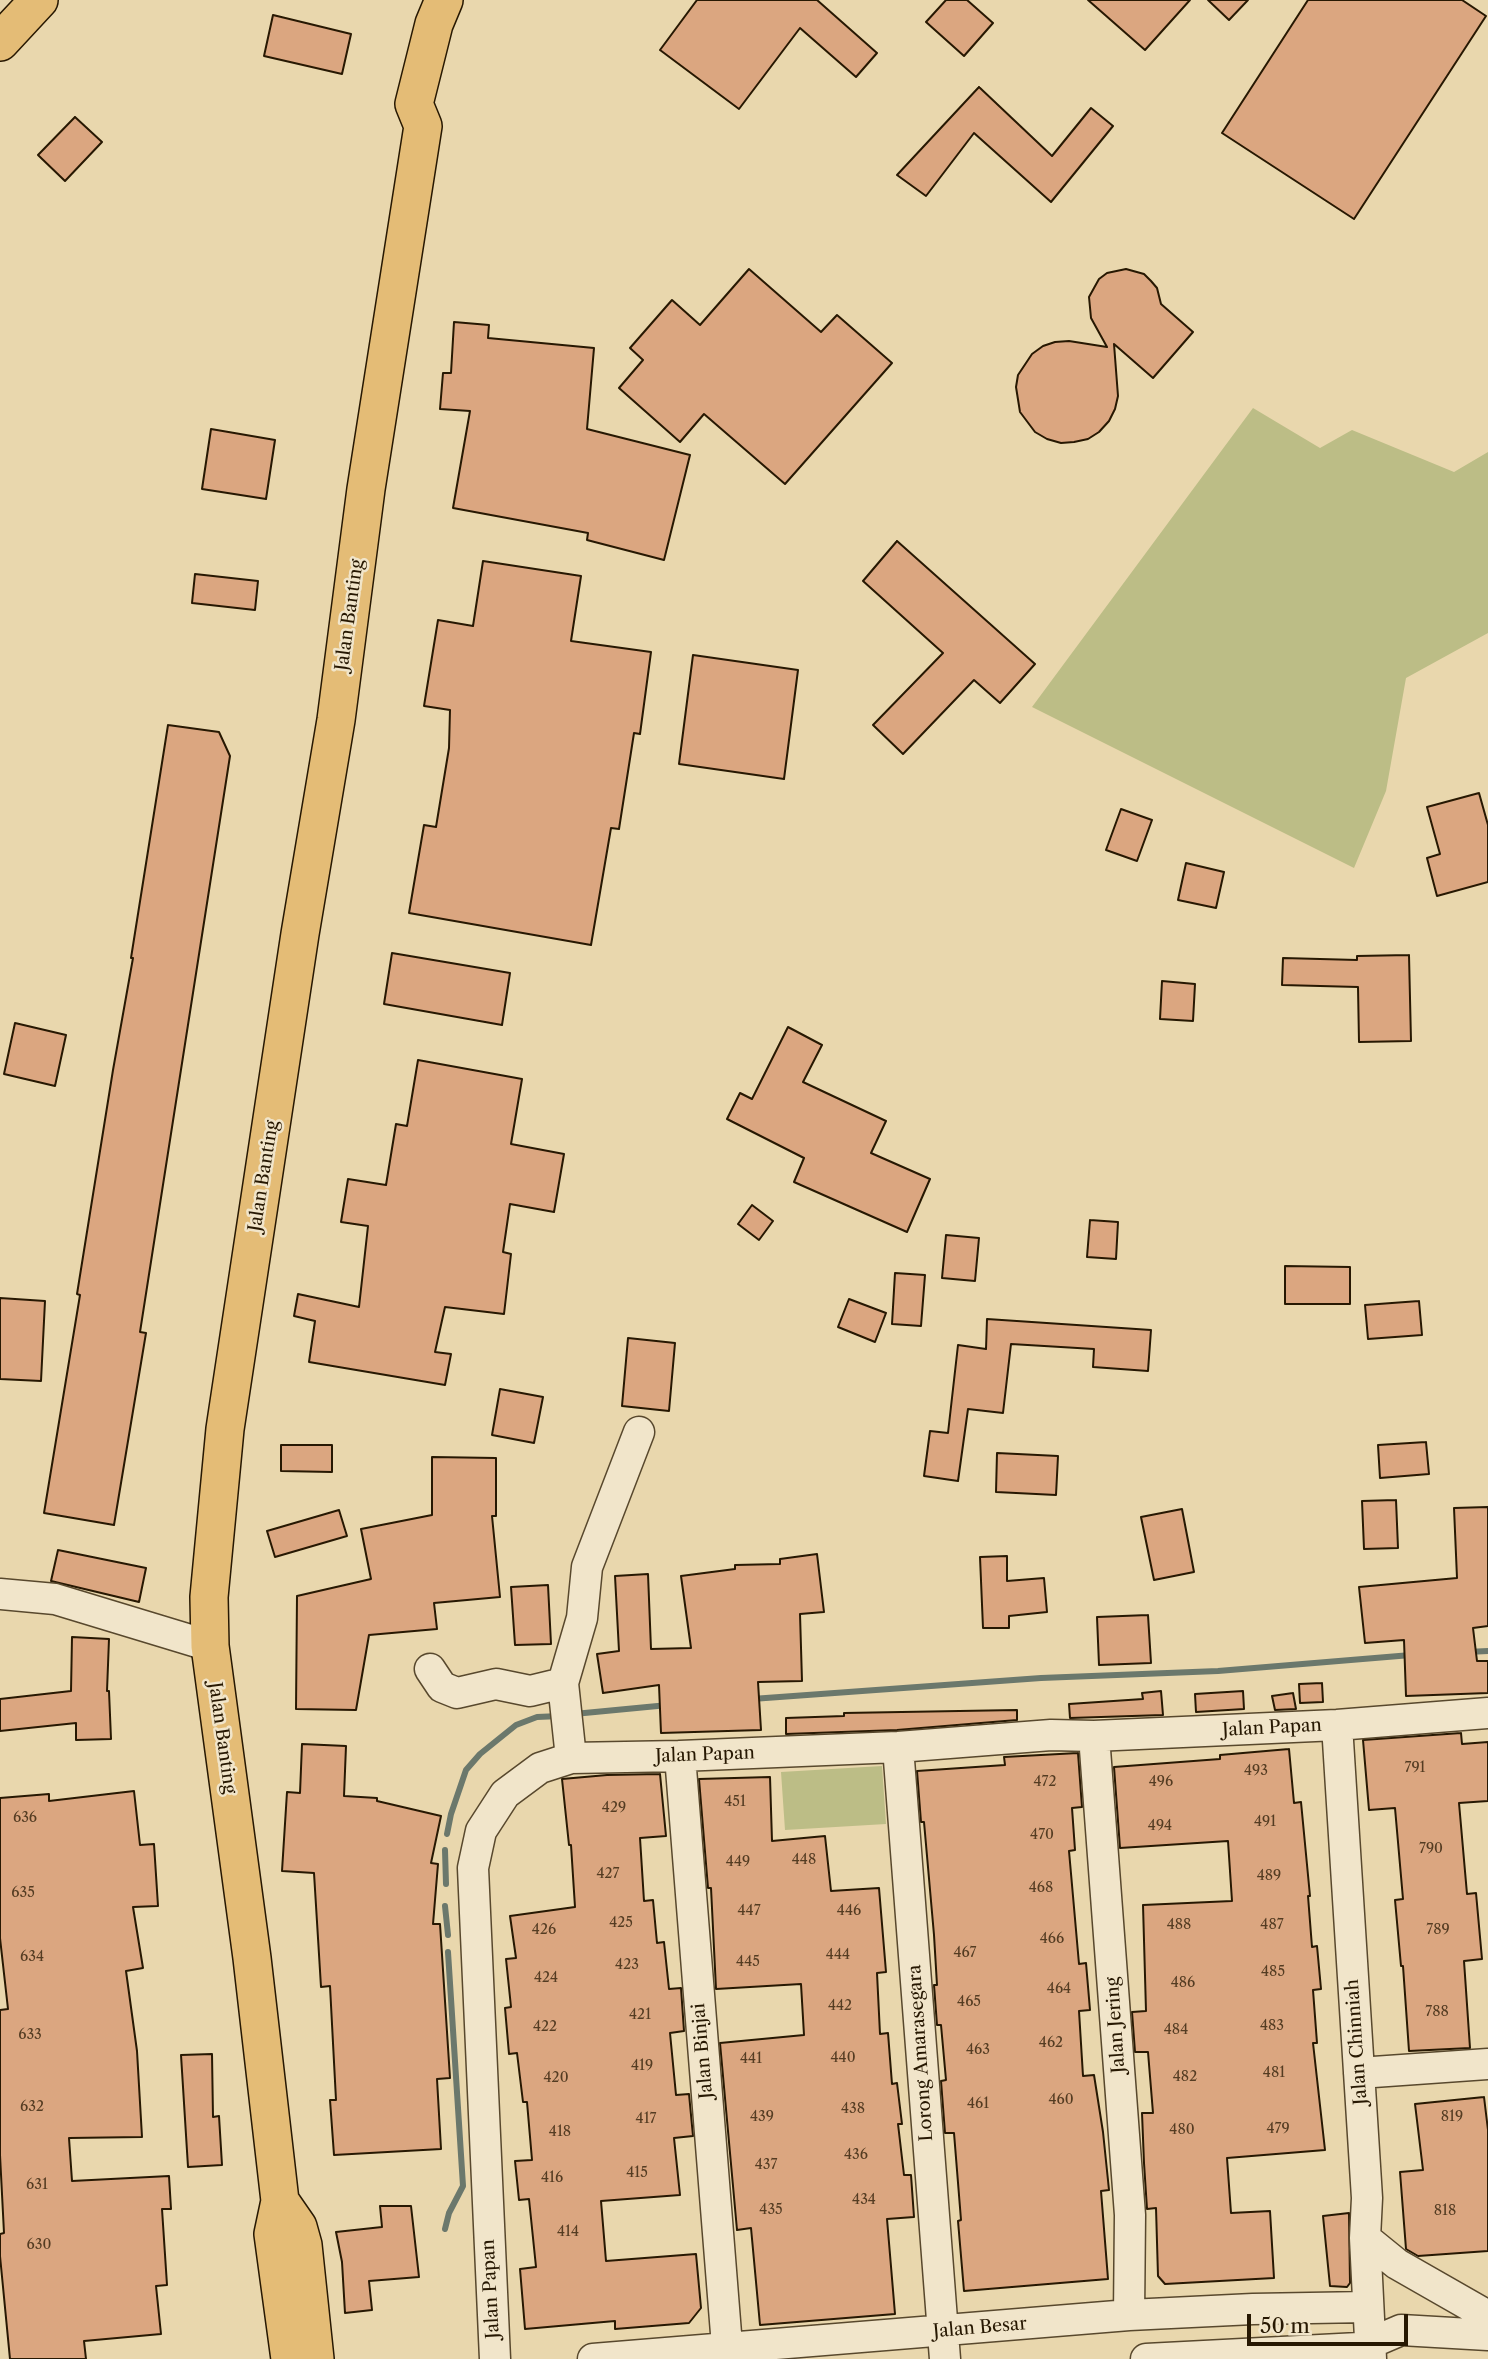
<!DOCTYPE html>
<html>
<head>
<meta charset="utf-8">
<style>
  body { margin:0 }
  #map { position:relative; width:1488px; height:2359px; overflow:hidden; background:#e9d7ad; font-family:"Libre Caslon Text",serif }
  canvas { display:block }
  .scale { position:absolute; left:1247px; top:2314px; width:161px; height:32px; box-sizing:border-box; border:4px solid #271802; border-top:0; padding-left:9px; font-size:21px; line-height:24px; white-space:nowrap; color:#271802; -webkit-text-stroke:5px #f1e5ca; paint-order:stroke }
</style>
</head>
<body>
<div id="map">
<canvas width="1488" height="2359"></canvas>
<div class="scale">50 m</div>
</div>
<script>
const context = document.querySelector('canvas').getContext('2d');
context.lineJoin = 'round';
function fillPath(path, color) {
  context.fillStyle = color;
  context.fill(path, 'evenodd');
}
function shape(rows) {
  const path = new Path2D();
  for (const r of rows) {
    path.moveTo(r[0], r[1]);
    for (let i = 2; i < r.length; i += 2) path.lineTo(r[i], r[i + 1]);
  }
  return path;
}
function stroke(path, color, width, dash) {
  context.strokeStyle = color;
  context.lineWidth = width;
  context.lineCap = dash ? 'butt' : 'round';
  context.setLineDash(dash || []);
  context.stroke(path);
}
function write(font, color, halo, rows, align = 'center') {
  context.font = font + ' "Libre Caslon Text",serif';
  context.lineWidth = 5;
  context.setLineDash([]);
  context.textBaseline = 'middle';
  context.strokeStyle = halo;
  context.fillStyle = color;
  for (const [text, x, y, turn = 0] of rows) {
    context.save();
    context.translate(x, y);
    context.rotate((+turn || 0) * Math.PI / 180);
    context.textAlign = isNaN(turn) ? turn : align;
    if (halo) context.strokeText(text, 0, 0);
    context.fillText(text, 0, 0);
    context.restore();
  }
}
fillPath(shape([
  [1253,408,1320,448,1352,430,1454,472,1488,452,1488,633,1406,678,1386,791,1354,868,1032,707],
  [882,1766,886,1824,785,1830,781,1772]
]), '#bcbd86');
stroke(shape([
  [1467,1652,1488,1651],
  [752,1699,1041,1678,1218,1671,1411,1655],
  [574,1714,668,1705],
  [447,1834,451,1814,466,1770,480,1754,516,1725,537,1717,560,1716],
  [445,1850,446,1884],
  [445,1906,448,1935],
  [445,2229,449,2213,463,2186,448,1952]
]), '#6b786c', 6);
const building = shape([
  [697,0,817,0,877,53,856,77,800,28,739,109,660,50,697,0],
  [946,0,967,0,993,23,964,56,926,22,946,0],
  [1088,0,1190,0,1145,50,1088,0],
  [1208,0,1248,0,1229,20,1208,0],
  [1308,0,1462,0,1486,16,1354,219,1222,133,1308,0],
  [273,15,351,34,342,74,264,56,273,15],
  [979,87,1052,156,1091,108,1113,126,1051,202,974,133,926,196,897,175,979,87],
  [75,117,102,142,65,181,38,155,75,117],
  [749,269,821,332,837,315,892,363,785,484,704,414,680,442,619,388,643,360,630,348,672,300,700,325,749,269],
  [1126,269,1144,274,1151,281,1157,288,1161,304,1193,332,1153,378,1114,344,1118,396,1115,409,1109,421,1099,432,1088,439,1074,442,1061,443,1047,439,1035,432,1020,412,1016,387,1018,375,1032,354,1043,346,1055,342,1069,341,1107,347,1091,318,1089,297,1099,279,1107,273,1126,269],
  [454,322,489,325,488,338,594,348,587,429,690,455,664,560,587,540,588,533,453,508,470,411,440,409,443,373,451,373,454,322],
  [211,429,275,440,266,499,202,489,211,429],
  [897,541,1035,664,1000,703,974,680,903,754,873,725,943,653,863,581,897,541],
  [483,561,581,576,571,641,651,652,640,734,634,733,619,829,611,828,591,945,409,913,424,825,436,827,449,748,450,710,424,706,438,620,473,626,483,561],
  [195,574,258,581,255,610,192,603,195,574],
  [693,655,798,670,784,779,679,764,693,655],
  [168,725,219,732,230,756,140,1332,146,1333,114,1525,44,1513,80,1295,77,1294,113,1070,133,958,131,958,168,725],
  [1479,793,1488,825,1488,882,1437,896,1427,858,1440,854,1427,807,1479,793],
  [1121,809,1152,820,1137,861,1106,850,1121,809],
  [1186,863,1224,872,1216,908,1178,900,1186,863],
  [392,953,510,973,502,1025,384,1004,392,953],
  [1409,955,1411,1041,1359,1042,1358,987,1282,985,1283,958,1357,960,1357,956,1409,955],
  [1162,981,1195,984,1193,1021,1160,1019,1162,981],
  [15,1023,66,1035,55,1086,4,1074,15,1023],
  [788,1027,822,1045,803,1082,886,1121,871,1153,930,1179,907,1232,794,1182,804,1158,727,1119,740,1093,752,1099,788,1027],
  [418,1060,522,1079,511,1144,564,1154,554,1212,510,1204,503,1252,511,1254,504,1314,445,1307,435,1352,451,1354,445,1385,309,1362,315,1321,294,1316,298,1294,359,1307,368,1226,341,1222,348,1179,386,1185,396,1124,407,1126,418,1060],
  [752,1205,773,1221,759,1240,738,1224,752,1205],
  [1090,1220,1118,1222,1116,1259,1087,1257,1090,1220],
  [946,1235,979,1238,975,1281,942,1278,946,1235],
  [1285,1266,1350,1267,1350,1304,1285,1304,1285,1266],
  [895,1273,925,1275,921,1326,892,1324,895,1273],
  [0,1298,45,1301,41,1381,0,1379,0,1298],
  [849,1299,886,1313,875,1342,838,1327,849,1299],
  [1419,1301,1422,1335,1368,1339,1365,1305,1419,1301],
  [987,1319,1151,1330,1148,1371,1093,1367,1094,1349,1011,1344,1003,1413,968,1409,958,1481,924,1476,930,1431,948,1433,958,1345,986,1349,987,1319],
  [628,1338,675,1343,669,1411,622,1406,628,1338],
  [500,1389,543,1397,534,1443,492,1435,500,1389],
  [1426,1442,1429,1474,1380,1478,1378,1445,1426,1442],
  [281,1445,332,1445,332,1472,281,1471,281,1445],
  [997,1453,1058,1456,1056,1495,996,1492,997,1453],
  [432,1457,496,1458,496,1516,492,1516,500,1597,434,1603,437,1629,369,1635,356,1710,296,1709,297,1596,371,1579,361,1529,432,1515,432,1457],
  [1396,1500,1398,1548,1364,1549,1362,1501,1396,1500],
  [1488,1507,1488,1626,1473,1628,1477,1661,1488,1661,1488,1693,1406,1696,1404,1640,1365,1643,1359,1587,1457,1578,1454,1508,1488,1507],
  [1182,1509,1194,1572,1154,1580,1141,1517,1182,1509],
  [339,1510,347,1536,275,1557,267,1531,339,1510],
  [58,1550,146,1568,139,1602,51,1581,58,1550],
  [817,1554,824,1612,800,1614,802,1681,758,1682,761,1730,661,1733,659,1685,603,1693,597,1654,619,1651,615,1576,648,1574,651,1649,691,1648,681,1576,735,1569,735,1565,780,1564,780,1559,817,1554],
  [1007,1556,1007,1581,1044,1578,1047,1612,1009,1616,1009,1628,983,1628,980,1557,1007,1556],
  [548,1585,551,1644,515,1645,511,1587,548,1585],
  [1148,1615,1151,1663,1099,1665,1097,1617,1148,1615],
  [72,1637,109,1639,107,1691,109,1691,111,1739,76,1740,76,1723,0,1731,0,1699,71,1691,72,1637],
  [1322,1683,1323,1702,1300,1703,1299,1684,1322,1683],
  [1161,1691,1163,1715,1070,1718,1069,1704,1143,1699,1142,1693,1161,1691],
  [1243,1691,1244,1709,1196,1712,1195,1694,1243,1691],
  [1293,1693,1296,1709,1275,1710,1272,1696,1293,1693],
  [1017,1710,1017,1720,897,1730,786,1734,786,1718,844,1716,844,1713,1017,1710],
  [1461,1733,1462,1744,1488,1742,1488,1801,1459,1803,1467,1894,1476,1893,1482,1959,1464,1961,1470,2048,1409,2051,1403,1966,1401,1966,1395,1900,1403,1899,1395,1808,1369,1810,1363,1740,1461,1733],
  [302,1744,346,1746,344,1796,377,1798,377,1801,441,1816,431,1863,438,1864,433,1924,440,1924,450,2078,437,2079,441,2149,334,2155,330,2100,336,2100,330,1986,321,1987,314,1873,282,1871,287,1792,300,1793,302,1744],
  [1289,1749,1294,1803,1301,1802,1310,1896,1308,1896,1312,1947,1317,1946,1321,1989,1313,1990,1317,2043,1313,2043,1325,2150,1227,2158,1231,2213,1270,2211,1274,2278,1165,2284,1158,2276,1156,2208,1147,2209,1144,2163,1142,2113,1153,2113,1148,2052,1135,2052,1132,2012,1146,2011,1143,1905,1232,1901,1228,1841,1120,1848,1114,1767,1220,1759,1220,1755,1289,1749],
  [1078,1753,1082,1807,1072,1808,1075,1850,1069,1851,1079,1964,1086,1963,1090,2010,1079,2011,1083,2076,1094,2075,1103,2132,1109,2190,1101,2191,1108,2279,964,2291,958,2221,961,2220,954,2133,945,2133,941,2081,946,2080,941,2025,937,2025,934,1985,937,1985,934,1935,924,1822,921,1822,917,1771,1005,1765,1004,1757,1078,1753],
  [660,1774,666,1836,640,1838,644,1901,653,1900,657,1943,664,1942,669,1989,681,1988,684,2031,670,2033,676,2095,689,2094,693,2136,674,2138,680,2195,601,2201,606,2261,696,2254,701,2308,689,2323,615,2329,615,2321,525,2329,520,2269,536,2267,529,2199,519,2200,515,2161,532,2160,527,2102,523,2102,517,2053,509,2054,505,2008,511,2007,506,1959,516,1958,510,1916,575,1907,571,1845,569,1845,562,1779,607,1775,660,1774],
  [770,1777,772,1841,825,1836,831,1891,879,1888,886,1972,877,1973,880,2034,888,2033,892,2084,897,2083,902,2124,898,2124,904,2175,911,2175,914,2217,887,2219,895,2314,760,2325,751,2228,737,2230,720,2043,804,2035,801,1984,716,1989,711,1888,708,1888,699,1779,770,1777],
  [134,1791,140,1845,154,1844,158,1906,133,1907,143,1968,126,1971,137,2051,142,2137,69,2138,72,2181,169,2176,171,2209,162,2209,167,2285,156,2286,161,2334,84,2341,86,2359,10,2359,0,2256,0,2234,4,2233,0,2155,0,2010,8,2009,0,1938,0,1798,49,1794,49,1801,134,1791],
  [212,2054,213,2117,219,2116,222,2165,188,2167,181,2055,212,2054],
  [1484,2097,1488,2130,1488,2251,1418,2256,1406,2249,1400,2172,1423,2170,1415,2104,1484,2097],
  [380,2206,411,2206,419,2277,369,2281,372,2310,345,2313,342,2262,336,2232,382,2227,380,2206],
  [1349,2213,1350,2283,1347,2287,1330,2286,1323,2216,1349,2213]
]);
fillPath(building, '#dba680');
stroke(building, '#271802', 2);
const minor = shape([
  [0,1594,55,1599,210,1646],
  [430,1669,442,1687,457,1693,496,1684,530,1691,563,1683],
  [1337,1725,1367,2198,1365,2238,1371,2359],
  [1094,1736,1130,2215,1129,2315],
  [898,1747,945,2359],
  [680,1756,727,2346],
  [571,1758,563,1683,582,1618,587,1567,639,1432],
  [1359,2073,1488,2064],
  [1365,2238,1397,2264,1488,2316],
  [495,2359,473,1868,481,1831,505,1794,540,1768,571,1758,680,1756,898,1747,1051,1735,1094,1736,1337,1725,1488,1713],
  [593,2359,1129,2315,1253,2309,1367,2307],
  [1146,2359,1359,2348,1401,2330,1488,2335]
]);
const major = shape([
  [0,42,39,0],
  [280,2201,298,2227,303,2245,315,2359],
  [290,2359,273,2234,280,2201,252,1958,210,1646,209,1597,225,1429,300,934,336,720,366,489,423,126,414,104,434,24,444,0]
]);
stroke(minor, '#58482d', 33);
stroke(major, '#271802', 40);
stroke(minor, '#f1e5ca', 30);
stroke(major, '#e4bc76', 37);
write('14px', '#543c22', null, [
  ["791",1415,1768],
  ["493",1256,1771],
  ["472",1045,1782],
  ["496",1161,1782],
  ["451",735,1802],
  ["429",614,1808],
  ["636",25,1818],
  ["491",1265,1822],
  ["494",1160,1826],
  ["470",1042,1835],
  ["790",1431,1849],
  ["448",804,1860],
  ["449",738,1862],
  ["427",608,1874],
  ["489",1269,1876],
  ["468",1041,1888],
  ["635",23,1893],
  ["447",749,1911],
  ["446",849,1911],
  ["425",621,1923],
  ["488",1179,1925],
  ["487",1272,1925],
  ["426",544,1930],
  ["789",1438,1930],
  ["466",1052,1939],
  ["467",965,1953],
  ["444",838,1955],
  ["634",32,1957],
  ["445",748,1962],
  ["423",627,1965],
  ["485",1273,1972],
  ["424",546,1978],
  ["486",1183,1983],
  ["464",1059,1989],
  ["465",969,2002],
  ["442",840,2006],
  ["788",1437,2012],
  ["421",640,2015],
  ["483",1272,2026],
  ["422",545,2027],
  ["484",1176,2030],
  ["633",30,2035],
  ["462",1051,2043],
  ["463",978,2050],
  ["440",843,2058],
  ["441",751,2059],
  ["419",642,2066],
  ["481",1274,2073],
  ["482",1185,2077],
  ["420",556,2078],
  ["460",1061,2100],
  ["461",978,2104],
  ["632",32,2107],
  ["438",853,2109],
  ["439",762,2117],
  ["819",1452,2117],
  ["417",646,2119],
  ["479",1278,2129],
  ["480",1182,2130],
  ["418",560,2132],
  ["436",856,2155],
  ["437",766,2165],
  ["415",637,2173],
  ["416",552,2178],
  ["631",37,2185],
  ["434",864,2200],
  ["435",771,2210],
  ["818",1445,2211],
  ["414",568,2232],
  ["630",39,2245]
]);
write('18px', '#271802', '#f1e5ca', [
  ["Jalan Banting",350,615,-82],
  ["Jalan Banting",264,1176,-81],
  ["Jalan Papan",1272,1728,-3],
  ["Jalan Banting",222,1738,82],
  ["Jalan Papan",705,1755,-2],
  ["Jalan Jering",1116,2025,-94],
  ["Jalan Chinniah",1357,2042,-94],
  ["Jalan Binjai",703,2051,-95],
  ["Lorong Amarasegara",921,2053,-94],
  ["Jalan Papan",491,2289,-93],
  ["Jalan Besar",980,2328,-5]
]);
</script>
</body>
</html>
